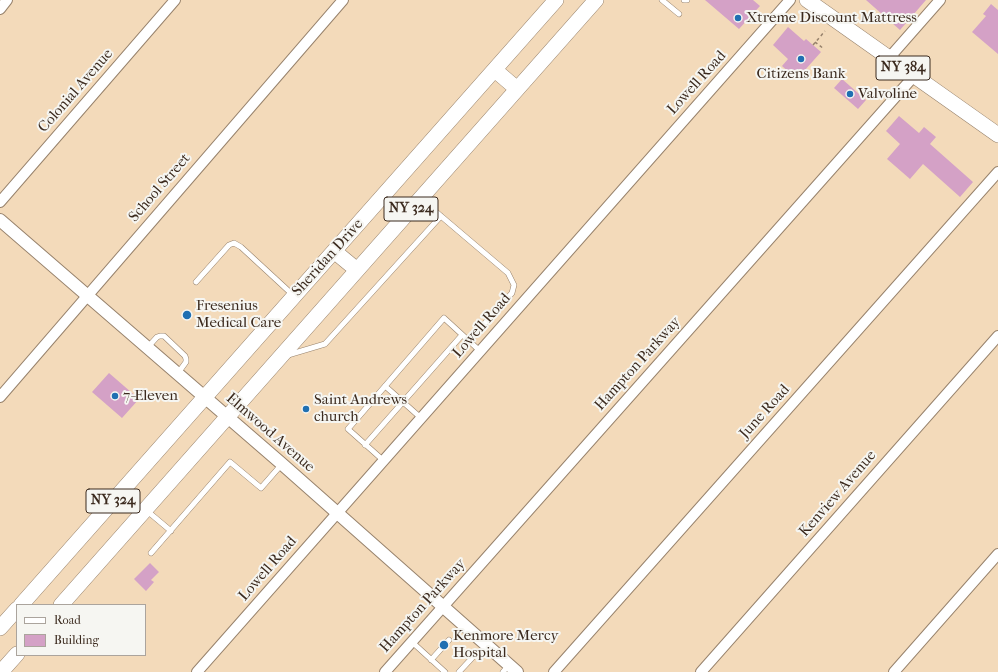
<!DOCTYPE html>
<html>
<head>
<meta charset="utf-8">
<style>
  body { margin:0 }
  #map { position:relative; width:998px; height:672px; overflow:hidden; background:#f3daba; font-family:"IM FELL French Canon",serif }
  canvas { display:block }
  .legend { position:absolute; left:16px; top:604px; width:130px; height:52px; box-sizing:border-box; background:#f6f6f2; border:1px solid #aba49d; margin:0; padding:5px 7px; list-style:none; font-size:12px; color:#3b2a1e }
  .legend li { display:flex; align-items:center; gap:8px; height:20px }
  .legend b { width:20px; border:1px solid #aba49d }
</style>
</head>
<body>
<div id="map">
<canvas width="998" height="672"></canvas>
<ul class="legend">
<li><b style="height:5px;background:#fff"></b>Road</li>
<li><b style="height:11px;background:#d4a1c6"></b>Building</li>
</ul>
</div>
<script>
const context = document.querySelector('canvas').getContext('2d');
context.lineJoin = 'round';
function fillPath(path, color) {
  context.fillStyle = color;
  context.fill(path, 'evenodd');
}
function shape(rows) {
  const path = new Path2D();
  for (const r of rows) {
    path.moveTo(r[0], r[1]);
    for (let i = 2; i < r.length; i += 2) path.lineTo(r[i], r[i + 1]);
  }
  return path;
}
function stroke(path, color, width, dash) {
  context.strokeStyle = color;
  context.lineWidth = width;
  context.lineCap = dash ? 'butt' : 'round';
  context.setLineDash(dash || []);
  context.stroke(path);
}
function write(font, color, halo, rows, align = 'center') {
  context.font = font + ' "IM FELL French Canon",serif';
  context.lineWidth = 4;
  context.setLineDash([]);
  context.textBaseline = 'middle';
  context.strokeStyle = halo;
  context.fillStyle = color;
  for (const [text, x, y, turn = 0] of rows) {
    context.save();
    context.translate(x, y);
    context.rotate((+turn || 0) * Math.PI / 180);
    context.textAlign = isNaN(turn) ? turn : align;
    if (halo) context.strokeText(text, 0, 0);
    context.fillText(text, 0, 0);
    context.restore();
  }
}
fillPath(shape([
  [705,0,753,0,760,6,739,29],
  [866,0,926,0,900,30],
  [991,4,998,10,998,54,972,32,986,16,983,14],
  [788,27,804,41,806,39,821,52,797,79,782,66,788,59,773,45],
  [842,79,866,100,858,109,834,88],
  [899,116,919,133,924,127,936,137,930,144,973,182,960,197,923,164,910,179,887,159,900,144,886,131],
  [109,373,139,399,122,418,92,392],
  [150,563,159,572,151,580,154,582,146,591,134,579]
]), '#d4a1c6');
const service = shape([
  [662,0,679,14],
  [684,0,687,0],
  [422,200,508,273,514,285,512,293,469,341],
  [196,282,229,245,234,243,241,247,293,295],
  [148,347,157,337,160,336,164,336,185,356,186,359,186,362,178,373],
  [288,355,325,344,441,216],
  [385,386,421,418],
  [365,445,462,335],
  [384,461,348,429,444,318,480,351],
  [146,510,171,531],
  [151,553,230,462,261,488,282,464],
  [412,642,445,672],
  [431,660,449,640],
  [459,672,472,658],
  [503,672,509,665]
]);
const minor = shape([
  [0,9,7,0],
  [889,58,940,0],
  [0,202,175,0],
  [0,397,343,0],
  [197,672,790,0],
  [385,672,914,76],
  [554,672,998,172],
  [701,672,998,336],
  [894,672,998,554]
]);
const tertiary = shape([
  [0,220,282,464,517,672]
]);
const primary = shape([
  [807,0,998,135],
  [495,70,517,89],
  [334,251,357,270],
  [21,605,556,0],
  [61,605,596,0],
  [0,628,17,609],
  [1,672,17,654]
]);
stroke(service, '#97826c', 6);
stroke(minor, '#97826c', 12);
stroke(tertiary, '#97826c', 14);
stroke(primary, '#97826c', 16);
stroke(shape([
  [815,42,824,49],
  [813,45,825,31]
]), '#97826c', 1.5, [3, 3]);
stroke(service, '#fff', 5);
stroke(minor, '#fff', 10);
stroke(tertiary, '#fff', 12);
stroke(primary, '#fff', 15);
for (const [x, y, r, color] of [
  [738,18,4,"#1f6fb2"],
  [801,59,4,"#1f6fb2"],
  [850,94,4,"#1f6fb2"],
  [187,315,5,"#1f6fb2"],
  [115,396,4,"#1f6fb2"],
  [306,409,4,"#1f6fb2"],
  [444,645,5,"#1f6fb2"]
]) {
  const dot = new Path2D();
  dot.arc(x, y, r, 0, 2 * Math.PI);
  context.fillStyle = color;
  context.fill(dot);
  stroke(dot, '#f6f6f2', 1.5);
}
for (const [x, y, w] of [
  [903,68,54],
  [411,209,54],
  [113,501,54]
]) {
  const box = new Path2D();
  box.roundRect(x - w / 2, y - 12, w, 24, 3);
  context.fillStyle = '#f6f6f2';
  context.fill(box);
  stroke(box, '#3b2a1e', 1);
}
write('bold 14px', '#3b2a1e', null, [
  ["NY 384",903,68],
  ["NY 324",411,209],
  ["NY 324",113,501]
]);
write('15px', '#3b2a1e', '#f6f6f2', [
  ["Xtreme Discount Mattress",746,18],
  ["Citizens Bank",801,74,"center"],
  ["Valvoline",858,94],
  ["Fresenius",196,306],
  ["Medical Care",196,323],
  ["7-Eleven",123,396],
  ["Saint Andrews",314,400],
  ["church",314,417],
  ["Kenmore Mercy",453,636],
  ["Hospital",453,653]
], 'left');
write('15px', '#3b2a1e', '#f6f6f2', [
  ["Lowell Road",697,83,-48],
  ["Colonial Avenue",76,91,-49],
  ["School Street",160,188,-49],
  ["Sheridan Drive",328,258,-48],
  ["Lowell Road",482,326,-49],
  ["Hampton Parkway",638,364,-48],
  ["June Road",765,412,-48],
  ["Elmwood Avenue",270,433,41],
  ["Kenview Avenue",838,494,-49],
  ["Lowell Road",268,569,-49],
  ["Hampton Parkway",423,606,-48]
]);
</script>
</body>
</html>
